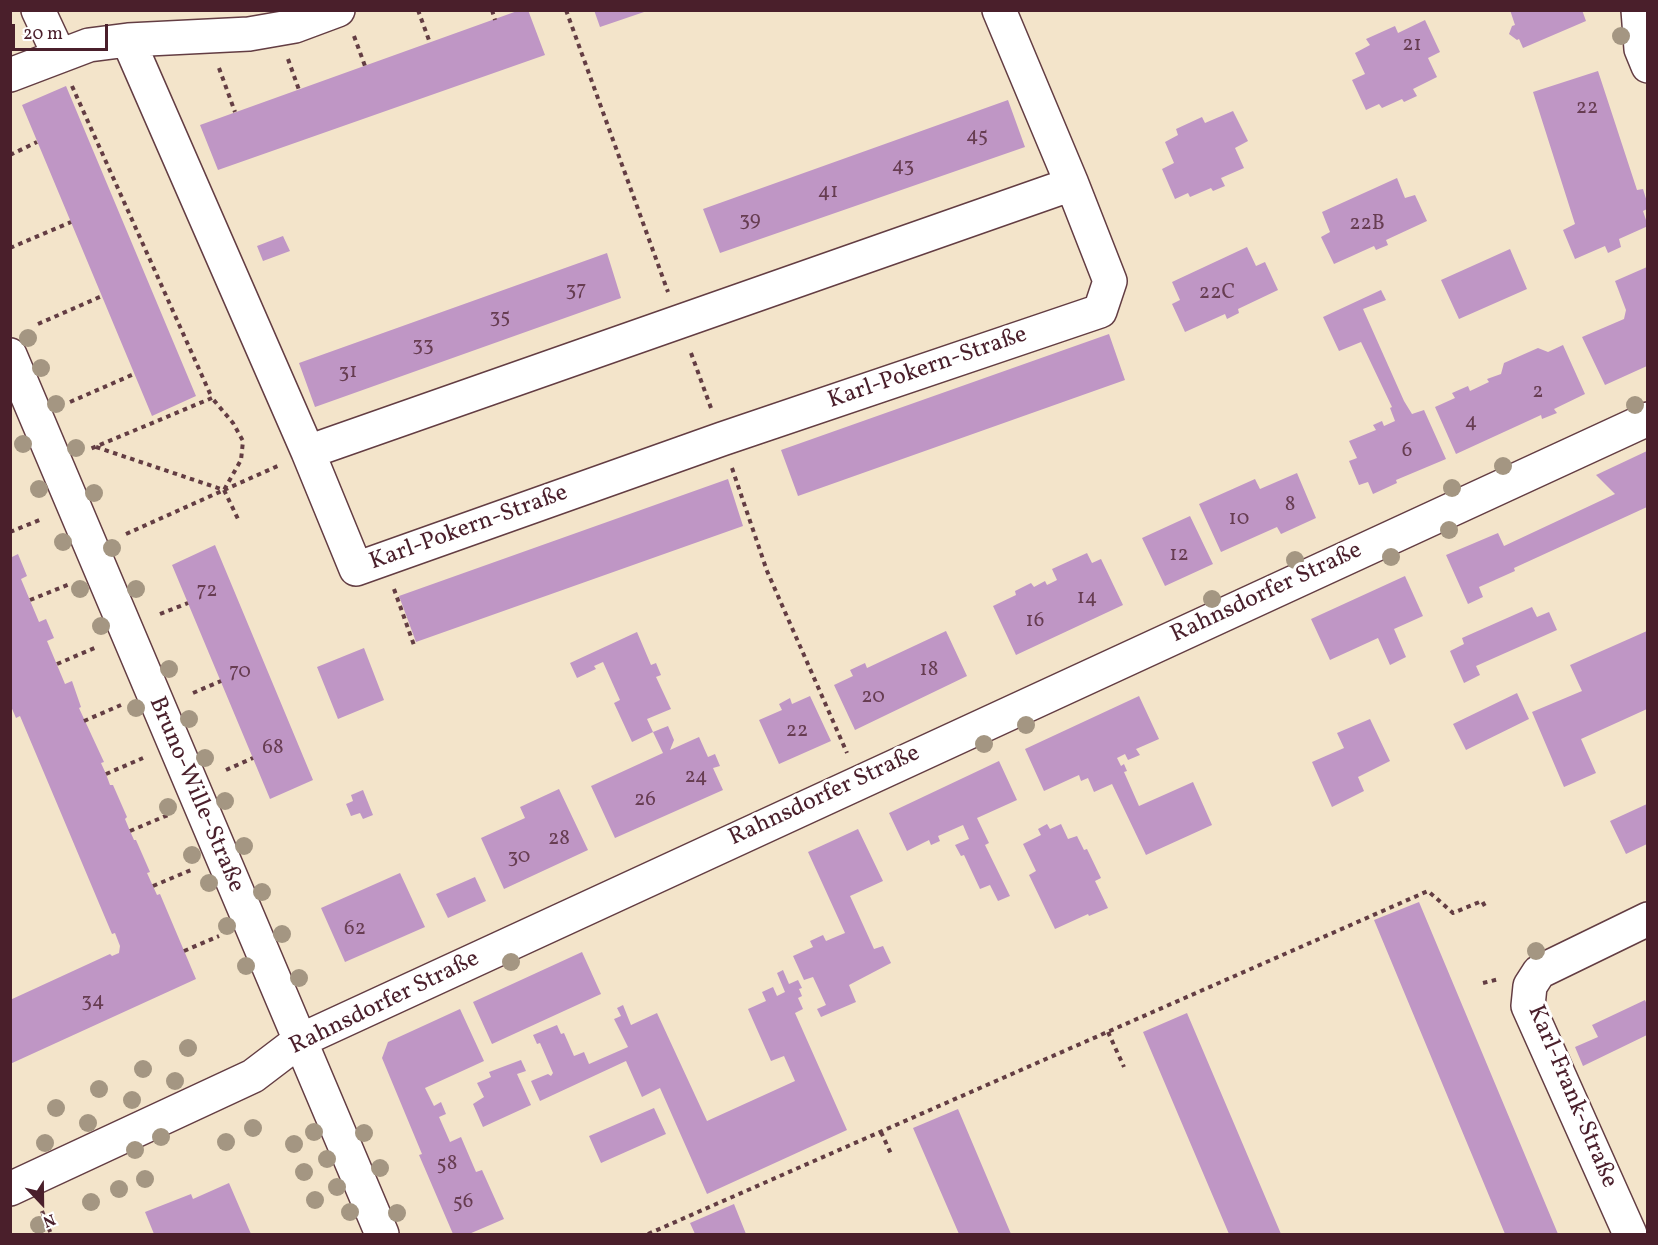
<!DOCTYPE html>
<html>
<head>
<meta charset="utf-8">
<style>
  body { margin:0 }
  #map { position:relative; width:1658px; height:1245px; overflow:hidden; background:#f3e4ca; font-family:Vollkorn,serif }
  canvas { display:block }
  .frame { position:absolute; inset:0; border:12px solid #4a1f2b; pointer-events:none }
  .north { position:absolute; left:12px; top:1173px; width:60px; height:60px; -webkit-text-stroke:4px #fff; paint-order:stroke; rotate:158deg; font-size:16px; font-weight:700; line-height:24px; text-align:center; color:#4a1f2b }
  .north::after { content:''; display:block; margin:auto; width:21px; height:27px; background:#4a1f2b; clip-path:polygon(50% 0,100% 100%,50% 72%,0 100%) }
  .scale { position:absolute; left:12px; top:24px; width:96px; height:27px; box-sizing:border-box; border:3px solid #4a1f2b; border-top:0; padding-left:8px; font-size:18px; line-height:21px; white-space:nowrap; color:#4a1f2b; -webkit-text-stroke:4px #fff; paint-order:stroke }
</style>
</head>
<body>
<div id="map">
<canvas width="1658" height="1245"></canvas>
<div class="frame"></div>
<div class="north">N</div>
<div class="scale">20 m</div>
</div>
<script>
const context = document.querySelector('canvas').getContext('2d');
context.lineJoin = 'round';
function fillPath(path, color) {
  context.fillStyle = color;
  context.fill(path, 'evenodd');
}
function shape(rows) {
  const path = new Path2D();
  for (const r of rows) {
    path.moveTo(r[0], r[1]);
    for (let i = 2; i < r.length; i += 2) path.lineTo(r[i], r[i + 1]);
  }
  return path;
}
function stroke(path, color, width, dash) {
  context.strokeStyle = color;
  context.lineWidth = width;
  context.lineCap = dash ? 'butt' : 'round';
  context.setLineDash(dash || []);
  context.stroke(path);
}
function write(font, color, halo, rows, align = 'center') {
  context.font = font + ' Vollkorn,serif';
  context.lineWidth = 6;
  context.setLineDash([]);
  context.textBaseline = 'middle';
  context.strokeStyle = halo;
  context.fillStyle = color;
  for (const [text, x, y, turn = 0] of rows) {
    context.save();
    context.translate(x, y);
    context.rotate((+turn || 0) * Math.PI / 180);
    context.textAlign = isNaN(turn) ? turn : align;
    if (halo) context.strokeText(text, 0, 0);
    context.fillText(text, 0, 0);
    context.restore();
  }
}
fillPath(shape([
  [520,10,528,10,545,55,218,170,200,125],
  [594,10,647,10,647,11,600,27],
  [1510,10,1582,10,1586,21,1523,48,1519,39,1517,40,1509,34,1512,26,1515,25],
  [1425,20,1440,52,1428,58,1437,77,1413,89,1417,96,1404,102,1402,99,1382,108,1379,104,1366,110,1352,80,1365,74,1355,53,1370,45,1366,39,1395,26,1398,33],
  [1598,71,1637,190,1643,189,1647,202,1647,209,1643,211,1648,226,1619,239,1621,247,1608,253,1605,246,1575,259,1563,230,1575,224,1533,92],
  [66,86,196,396,152,416,22,105],
  [1008,100,1025,147,720,253,703,209],
  [1233,111,1248,141,1235,148,1244,168,1221,178,1225,186,1213,191,1211,188,1190,197,1188,193,1175,199,1162,169,1174,163,1165,142,1178,135,1176,129,1202,117,1205,123],
  [1397,178,1405,198,1415,195,1427,221,1386,240,1388,245,1376,250,1374,246,1334,264,1321,237,1330,232,1322,212],
  [283,236,290,251,263,261,257,246],
  [1247,247,1256,266,1265,262,1278,290,1238,309,1239,313,1227,319,1225,314,1185,332,1172,304,1180,300,1172,282],
  [1510,249,1527,289,1459,319,1441,280],
  [607,253,621,298,315,407,299,363],
  [1647,267,1647,366,1605,385,1582,337,1624,319,1626,310,1615,281],
  [1381,290,1386,300,1363,309,1404,401,1412,414,1424,410,1446,459,1396,480,1397,483,1373,494,1368,482,1359,485,1349,461,1357,458,1349,441,1376,430,1373,425,1382,421,1384,426,1395,421,1390,408,1392,407,1361,342,1339,351,1323,317],
  [1109,334,1125,380,798,496,781,450],
  [1563,345,1585,394,1554,409,1557,413,1542,419,1541,415,1456,454,1435,407,1455,398,1452,393,1468,386,1470,391,1489,382,1487,379,1501,374,1504,363,1538,348,1548,352],
  [1647,451,1647,507,1514,568,1515,571,1479,587,1483,597,1468,604,1446,555,1498,533,1504,546,1615,494,1596,475],
  [1297,473,1316,518,1281,534,1277,527,1221,552,1199,504,1255,479,1260,489],
  [728,479,743,526,416,642,399,596],
  [1190,516,1213,564,1165,586,1142,538],
  [215,545,313,780,270,799,172,565],
  [1087,553,1092,563,1101,559,1123,605,1016,655,993,606,1016,595,1015,591,1031,583,1034,587,1045,581,1047,585,1057,580,1052,569],
  [18,554,27,576,21,579,39,622,46,619,54,638,47,641,65,684,72,681,81,707,79,708,104,762,101,763,106,774,110,785,113,785,127,817,125,819,130,831,134,840,136,840,150,872,147,873,157,895,160,894,196,979,10,1064,10,1000,110,954,112,956,119,953,120,946,115,933,112,934,20,716,16,718,10,704,10,558],
  [1405,576,1423,616,1394,629,1406,657,1390,665,1378,638,1330,660,1311,619],
  [1532,607,1537,617,1549,612,1557,630,1476,666,1480,675,1464,683,1450,651,1464,644,1462,638],
  [946,631,967,676,855,730,834,685,853,676,850,670,865,663,867,668],
  [1647,631,1647,709,1581,739,1596,773,1564,787,1532,712,1582,691,1570,665],
  [637,632,651,665,656,663,661,675,656,677,671,709,647,719,653,732,632,742,614,703,620,700,603,662,594,666,596,669,577,678,570,663],
  [364,648,384,700,338,719,317,667],
  [1517,693,1529,719,1466,750,1453,724],
  [810,696,831,741,779,764,759,720,782,710,779,704,790,698,792,704],
  [1139,696,1159,739,1136,749,1140,755,1128,760,1125,754,1117,758,1121,766,1124,764,1127,771,1124,772,1139,806,1193,782,1212,825,1146,855,1112,784,1094,792,1088,778,1081,781,1079,775,1044,791,1025,749],
  [1370,719,1390,761,1358,777,1364,791,1332,807,1312,762,1344,748,1337,733],
  [668,726,674,740,670,750,699,737,708,757,715,754,720,766,713,768,723,790,615,838,591,786,663,753,653,732],
  [999,761,1017,800,977,818,989,843,985,845,1010,896,998,901,990,885,980,889,964,855,961,856,955,845,969,839,963,825,938,836,940,841,931,845,929,840,907,851,889,813],
  [559,789,588,850,504,889,481,838,525,818,520,807],
  [363,790,373,815,363,819,360,813,351,816,346,804,353,801,351,795],
  [1647,804,1647,844,1626,854,1610,821],
  [1047,824,1050,829,1061,824,1068,839,1077,836,1084,850,1087,849,1101,878,1095,881,1108,908,1089,916,1088,914,1055,929,1029,875,1036,871,1023,844,1041,835,1038,829],
  [858,829,883,881,850,896,874,949,883,946,891,963,849,985,856,1002,821,1017,817,1009,826,1005,813,977,804,980,793,956,813,947,810,941,823,935,826,941,845,933,808,852],
  [400,873,425,927,345,962,321,908],
  [475,877,486,901,448,918,436,894],
  [1419,902,1558,1234,1505,1234,1374,920],
  [582,952,601,994,492,1044,473,1002],
  [783,970,789,984,798,980,802,988,799,989,802,996,798,998,803,1009,795,1013,847,1130,707,1194,660,1088,642,1097,626,1061,540,1101,531,1081,548,1074,551,1076,553,1073,540,1043,537,1044,533,1035,557,1025,561,1034,564,1033,574,1056,584,1052,589,1064,628,1047,614,1019,621,1016,617,1008,623,1005,631,1025,657,1013,707,1121,795,1081,784,1056,771,1061,748,1009,766,1001,762,992,773,987,777,996,785,992,777,973],
  [1645,1000,1647,1005,1647,1035,1583,1066,1575,1047,1598,1037,1592,1025],
  [460,1009,484,1061,425,1088,434,1106,441,1102,446,1114,439,1117,450,1142,461,1137,476,1172,482,1170,504,1219,469,1234,453,1234,419,1155,422,1154,382,1058,388,1042],
  [1187,1013,1281,1234,1229,1234,1143,1032],
  [521,1060,526,1071,517,1074,531,1105,483,1127,473,1104,484,1097,477,1083,491,1077,489,1072],
  [654,1108,666,1134,601,1163,589,1136],
  [958,1109,1011,1234,959,1234,913,1128],
  [229,1183,251,1234,154,1234,145,1212,191,1194,193,1199],
  [734,1204,746,1234,695,1234,690,1223]
]), '#bf96c5');
const minor = shape([
  [38,10,59,55],
  [1638,10,1641,49,1648,66],
  [128,40,308,452,356,569,722,439,1100,311,1110,281,1072,184,999,10],
  [10,75,89,45,128,40,249,34,295,26,338,10],
  [10,355,382,1234],
  [308,452,1072,184],
  [10,1189,253,1076,299,1041,1648,419],
  [1630,1234,1528,1006,1530,986,1539,972,1648,919]
]);
stroke(minor, '#633d43', 36);
stroke(shape([
  [418,10,430,43],
  [492,10,495,20],
  [566,10,668,292],
  [354,36,365,66],
  [288,59,299,90],
  [219,68,235,112],
  [72,86,212,398,90,449],
  [10,155,37,142],
  [10,248,71,222],
  [38,324,102,296],
  [691,353,711,408],
  [70,402,134,374],
  [96,447,224,490,280,465],
  [732,468,767,571,847,753],
  [224,490,239,521],
  [10,532,42,519],
  [126,534,224,490,241,460,243,441,233,423,212,398],
  [394,589,415,648],
  [30,600,70,584],
  [160,614,188,603],
  [57,664,97,647],
  [193,693,221,681],
  [84,721,121,705],
  [226,770,253,758],
  [106,774,143,758],
  [130,831,168,815],
  [153,886,191,870],
  [184,951,219,936],
  [1483,983,1499,979],
  [1108,1032,1124,1067],
  [881,1132,892,1156],
  [42,1211,51,1234],
  [648,1234,1428,891,1453,913,1482,901,1487,910]
]), '#633d43', 4, [4.5, 4.5]);
stroke(minor, '#fff', 33);
context.fillStyle = '#a49682';
for (const [x, y] of [
  [1621,36],
  [28,338],
  [41,368],
  [56,404],
  [1635,405],
  [23,444],
  [76,448],
  [1503,466],
  [1452,488],
  [39,489],
  [94,493],
  [1449,530],
  [63,542],
  [112,548],
  [1391,557],
  [1295,560],
  [80,589],
  [136,589],
  [1212,599],
  [101,626],
  [169,669],
  [136,708],
  [189,719],
  [1026,725],
  [984,744],
  [205,758],
  [225,801],
  [168,807],
  [244,846],
  [192,855],
  [209,883],
  [262,892],
  [227,926],
  [282,934],
  [1536,951],
  [511,962],
  [246,966],
  [299,978],
  [188,1048],
  [143,1069],
  [175,1081],
  [99,1089],
  [132,1100],
  [56,1108],
  [88,1123],
  [253,1128],
  [314,1132],
  [364,1133],
  [161,1137],
  [226,1142],
  [45,1143],
  [294,1144],
  [135,1150],
  [327,1159],
  [380,1168],
  [304,1172],
  [145,1179],
  [337,1187],
  [119,1189],
  [315,1200],
  [91,1202],
  [350,1212],
  [397,1213],
  [39,1225]
]) {
  context.beginPath();
  context.arc(x, y, 9, 0, 2 * Math.PI);
  context.fill();
}
write('21px', '#673d52', null, [
  ["21",1412,46],
  ["22",1587,109],
  ["45",977,137],
  ["43",903,167],
  ["41",828,193],
  ["39",750,221],
  ["22B",1367,225],
  ["37",576,291],
  ["22C",1217,294],
  ["35",500,318],
  ["33",423,346],
  ["31",348,373],
  ["2",1538,393],
  ["4",1471,423],
  ["6",1407,452],
  ["8",1290,506],
  ["10",1239,520],
  ["12",1179,556],
  ["72",207,592],
  ["14",1087,599],
  ["16",1035,622],
  ["18",929,671],
  ["70",240,673],
  ["20",873,698],
  ["22",797,732],
  ["68",273,749],
  ["24",696,778],
  ["26",645,801],
  ["28",559,840],
  ["30",519,858],
  ["62",355,930],
  ["34",93,1002],
  ["58",447,1165],
  ["56",463,1203]
]);
write('24px', '#4a1f2b', '#fff', [
  ["Karl-Pokern-Straße",928,369,-19],
  ["Karl-Pokern-Straße",469,529,-20],
  ["Rahnsdorfer Straße",1267,594,-25],
  ["Bruno-Wille-Straße",195,795,67],
  ["Rahnsdorfer Straße",825,797,-25],
  ["Rahnsdorfer Straße",385,1004,-26],
  ["Karl-Frank-Straße",1571,1097,67]
]);
</script>
</body>
</html>
